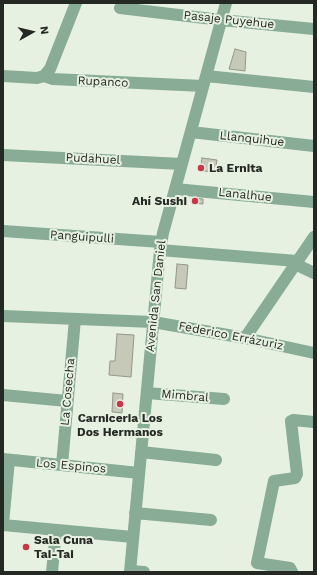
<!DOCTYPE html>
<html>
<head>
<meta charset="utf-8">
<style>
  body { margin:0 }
  #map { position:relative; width:317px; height:575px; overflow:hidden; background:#e7f1e2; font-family:"Work Sans",sans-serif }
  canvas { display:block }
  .frame { position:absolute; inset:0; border:4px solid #252923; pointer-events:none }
  .north { position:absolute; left:12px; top:12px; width:40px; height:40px; -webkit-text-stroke:3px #e7f1e2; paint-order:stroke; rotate:82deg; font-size:11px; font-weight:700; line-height:16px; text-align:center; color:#252923 }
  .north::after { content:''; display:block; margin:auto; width:14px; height:18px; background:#252923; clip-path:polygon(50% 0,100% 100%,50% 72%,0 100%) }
</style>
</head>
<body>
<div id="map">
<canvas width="317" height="575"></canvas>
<div class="frame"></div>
<div class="north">N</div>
</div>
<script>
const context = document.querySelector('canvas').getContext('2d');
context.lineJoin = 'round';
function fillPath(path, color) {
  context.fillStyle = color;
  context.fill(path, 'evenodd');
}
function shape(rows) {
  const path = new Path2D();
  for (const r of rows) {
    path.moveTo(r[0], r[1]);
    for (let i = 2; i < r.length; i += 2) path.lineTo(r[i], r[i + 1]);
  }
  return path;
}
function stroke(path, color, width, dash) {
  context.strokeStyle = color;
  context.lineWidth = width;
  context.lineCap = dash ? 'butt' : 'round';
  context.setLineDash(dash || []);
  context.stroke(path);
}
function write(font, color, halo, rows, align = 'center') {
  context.font = font + ' "Work Sans",sans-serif';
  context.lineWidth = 4;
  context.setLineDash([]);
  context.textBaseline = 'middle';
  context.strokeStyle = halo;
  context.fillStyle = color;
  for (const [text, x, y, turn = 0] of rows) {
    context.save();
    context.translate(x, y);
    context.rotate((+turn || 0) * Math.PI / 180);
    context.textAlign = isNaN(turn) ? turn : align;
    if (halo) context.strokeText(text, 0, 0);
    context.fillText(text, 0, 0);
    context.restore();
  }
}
const building = shape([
  [235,49,246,52,245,71,229,69,235,49],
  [202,158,217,160,215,173,200,170,202,158],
  [194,198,203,199,203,204,194,203,194,198],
  [177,264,188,265,186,289,175,288,177,264],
  [117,334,134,335,131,377,109,375,110,361,115,361,117,334],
  [113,393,123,394,122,413,112,412,113,393]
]);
fillPath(building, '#c6c8b8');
stroke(building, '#959687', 1);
stroke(shape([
  [120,8,221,20,314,29],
  [3,76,37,78,44,76,53,79,203,86],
  [44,76,50,69,76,3],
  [206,76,314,87],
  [191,132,314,146],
  [3,155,182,164],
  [175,189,314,202],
  [3,231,161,242],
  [160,250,297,261],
  [295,264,314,273],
  [3,316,153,322,245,338,314,353],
  [245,338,314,237],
  [147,393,224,399],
  [3,395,67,401],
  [141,452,216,460],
  [3,459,139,473],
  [62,465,75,319],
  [135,513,211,520],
  [3,524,9,460],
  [3,525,133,537],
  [130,571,144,572],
  [52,572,56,530],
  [130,572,160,250,163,233,226,3],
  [292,572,290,568,257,563,274,481,295,478,297,474,291,421,293,420,314,422]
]), '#88ac96', 12);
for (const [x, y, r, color] of [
  [201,168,4,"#c73747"],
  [195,201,4,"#c73747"],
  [120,404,4,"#c73747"],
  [26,547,4,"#c73747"]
]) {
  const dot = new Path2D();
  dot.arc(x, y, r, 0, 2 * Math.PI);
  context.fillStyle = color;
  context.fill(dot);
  stroke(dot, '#e7f1e2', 1.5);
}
write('12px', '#252923', '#e7f1e2', [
  ["Pasaje Puyehue",229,20,6],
  ["Rupanco",103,82,3],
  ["Llanquihue",252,139,6],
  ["Pudahuel",93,159,3],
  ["Lanalhue",245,195,6],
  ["Panguipulli",82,237,4],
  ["Avenida San Daniel",156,296,-84],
  ["Federico Errázuriz",231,336,11],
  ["La Cosecha",68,392,-85],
  ["Mimbral",185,396,5],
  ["Los Espinos",71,466,5]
]);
write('bold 12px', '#252923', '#e7f1e2', [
  ["La Ernita",209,168],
  ["Ahí Sushi",187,201,"right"],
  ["Carniceria Los",120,418,"center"],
  ["Dos Hermanos",120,432,"center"],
  ["Sala Cuna",34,540],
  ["Tai-Tai",34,554]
], 'left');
</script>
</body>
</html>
